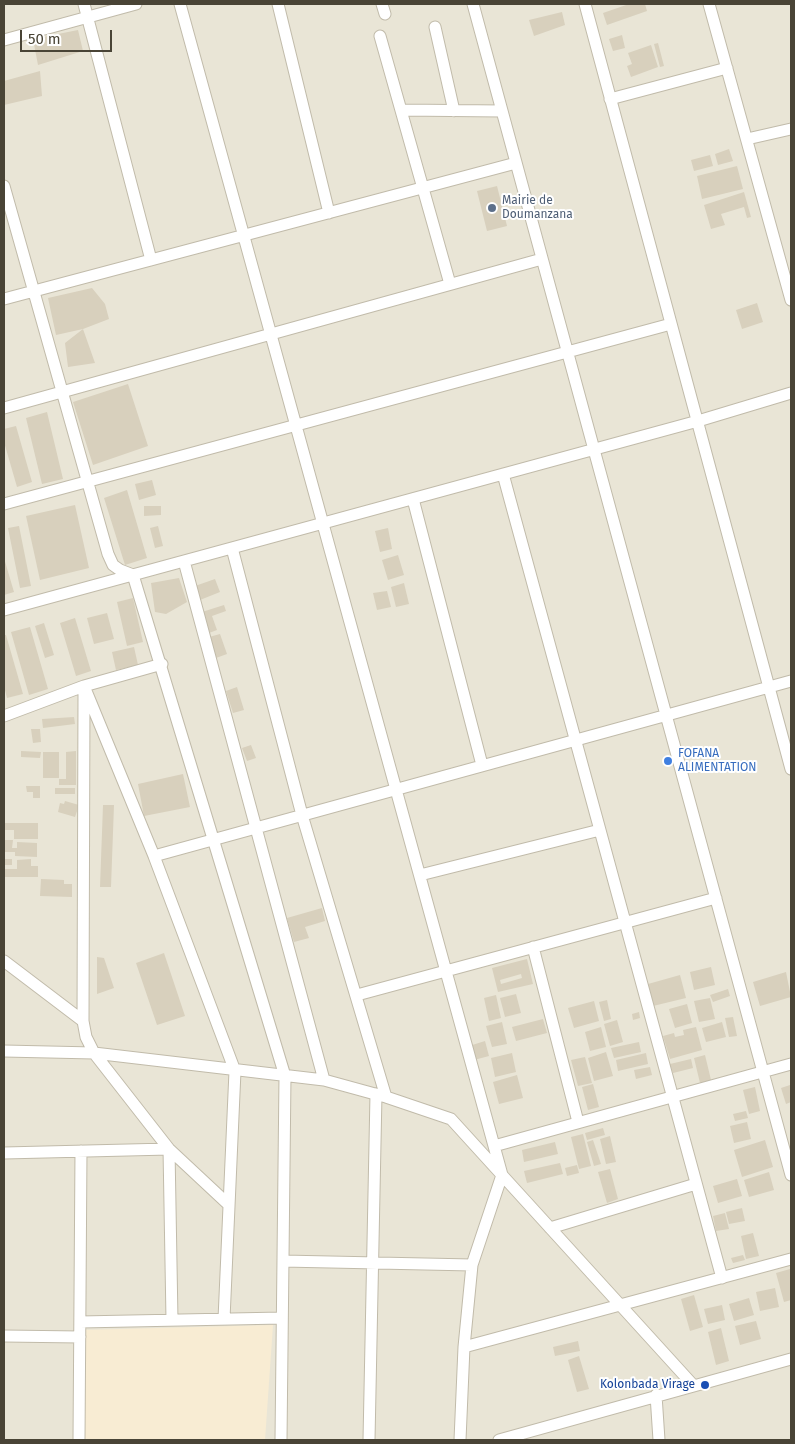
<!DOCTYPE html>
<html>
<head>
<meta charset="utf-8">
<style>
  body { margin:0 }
  #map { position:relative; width:795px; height:1444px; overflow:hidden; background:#f5f2e8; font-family:"Fira Sans",sans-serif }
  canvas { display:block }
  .frame { position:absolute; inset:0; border:5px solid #494436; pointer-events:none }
  .scale { position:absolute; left:20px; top:30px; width:92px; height:22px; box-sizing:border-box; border:2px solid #494436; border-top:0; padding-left:6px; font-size:15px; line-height:18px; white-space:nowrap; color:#494436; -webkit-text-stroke:4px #fff; paint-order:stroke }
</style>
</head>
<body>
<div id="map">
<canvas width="795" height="1444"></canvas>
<div class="frame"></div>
<div class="scale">50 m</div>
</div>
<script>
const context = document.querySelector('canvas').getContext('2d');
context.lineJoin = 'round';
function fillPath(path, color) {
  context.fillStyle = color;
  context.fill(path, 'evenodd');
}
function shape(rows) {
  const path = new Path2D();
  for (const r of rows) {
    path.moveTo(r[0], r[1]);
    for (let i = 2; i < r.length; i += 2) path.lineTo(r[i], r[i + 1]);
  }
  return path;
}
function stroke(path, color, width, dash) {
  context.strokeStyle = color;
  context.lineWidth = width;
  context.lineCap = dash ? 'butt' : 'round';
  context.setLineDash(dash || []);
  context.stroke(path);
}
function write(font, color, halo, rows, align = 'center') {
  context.font = font + ' "Fira Sans",sans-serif';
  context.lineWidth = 4;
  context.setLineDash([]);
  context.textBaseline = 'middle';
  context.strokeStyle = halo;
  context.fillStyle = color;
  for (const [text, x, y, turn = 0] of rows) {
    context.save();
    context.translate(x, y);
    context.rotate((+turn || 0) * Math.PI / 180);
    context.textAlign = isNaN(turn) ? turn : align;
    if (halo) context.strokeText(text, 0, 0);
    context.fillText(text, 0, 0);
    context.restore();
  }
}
fillPath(shape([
  [4,4,791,4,791,1440,4,1440]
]), '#e9e5d6');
fillPath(shape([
  [273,1325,265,1440,80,1440,82,1330]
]), '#f8ecd3');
fillPath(shape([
  [629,4,645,4,647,11,607,25,603,13],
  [562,12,565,25,534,36,529,20],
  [78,30,83,51,38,65,33,39],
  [622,35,625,48,613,51,609,39],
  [658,43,664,66,660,67,654,44],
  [651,45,658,67,631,77,627,66,632,64,628,53],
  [40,71,42,96,4,105,4,81],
  [729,149,733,161,718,165,715,154],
  [710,155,713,166,694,171,691,160],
  [737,166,743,189,702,199,697,176],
  [497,186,507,226,487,231,477,191],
  [744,192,751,217,747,218,744,207,721,214,725,225,711,229,704,205],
  [92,288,105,304,109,319,83,329,56,335,48,298],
  [757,303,763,322,742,329,736,310],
  [83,329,95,363,68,367,65,343],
  [128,384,148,446,93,465,73,402],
  [47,412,63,479,42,484,26,418],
  [16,426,32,482,17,487,4,442,4,429],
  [152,480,156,495,139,500,135,484],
  [127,490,147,558,125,565,104,498],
  [75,505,89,568,40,580,26,516],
  [144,506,161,506,161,515,144,516],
  [19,526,31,586,20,588,8,528],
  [158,526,163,546,155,548,150,528],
  [388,528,392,549,380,552,375,531],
  [398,555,404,575,388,580,382,560],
  [4,558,14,592,4,595],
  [179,578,187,602,166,614,155,612,151,583],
  [215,579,220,592,200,600,195,586],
  [404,583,409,604,396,607,391,587],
  [387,591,391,607,377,610,373,593],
  [133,598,143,642,127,646,117,602],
  [224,605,226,611,212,616,217,630,209,633,202,612],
  [107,613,114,639,94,644,87,618],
  [75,618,91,671,76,676,60,623],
  [44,623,54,655,45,658,35,626],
  [30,627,48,689,29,695,11,632],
  [220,634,227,654,216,658,209,637],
  [4,635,6,635,23,694,7,698,4,686],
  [134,647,138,665,116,670,112,652],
  [237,687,244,710,233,713,226,691],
  [74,717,75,724,43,728,42,719],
  [31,729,40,729,41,742,33,743],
  [251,745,256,758,247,761,242,748],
  [21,751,41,752,40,758,21,757],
  [76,751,76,785,59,785,59,779,66,779,66,752],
  [43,752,59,752,59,778,43,778],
  [183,774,190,807,144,816,138,784],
  [26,786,40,786,40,798,33,798,33,792,27,792],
  [55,788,75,788,75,794,55,794],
  [65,801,79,805,75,817,58,812,60,803,64,804],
  [103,805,114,805,111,887,100,887],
  [4,823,38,823,38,839,14,839,14,830,4,830],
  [4,840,13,840,12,848,17,848,17,842,37,843,37,857,15,856,15,852,4,852],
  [4,859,12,859,12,865,4,865],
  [31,859,31,866,38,866,38,877,4,877,4,869,17,869,17,860],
  [41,879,64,880,64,884,72,884,72,897,40,896],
  [322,908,325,921,305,927,309,938,294,942,287,918],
  [164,953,185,1016,157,1025,136,963],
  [97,957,104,958,114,988,97,994],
  [527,959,533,984,498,992,492,968],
  [521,974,522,978,501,984,500,980],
  [711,967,715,985,694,990,690,972],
  [786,972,791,997,760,1006,753,982],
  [680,975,686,998,653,1006,648,984],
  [728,989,730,996,713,1002,710,995],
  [516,994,521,1013,505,1017,500,998],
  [496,995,501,1018,489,1021,484,998],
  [710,998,715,1019,699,1022,694,1001],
  [607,1000,611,1019,604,1021,599,1002],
  [594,1001,599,1021,574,1028,568,1008],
  [687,1004,692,1023,675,1028,669,1009],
  [639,1012,640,1018,633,1020,632,1014],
  [733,1017,737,1036,729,1037,725,1018],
  [543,1019,547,1033,516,1041,512,1027],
  [617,1020,623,1042,610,1046,604,1024],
  [502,1022,507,1044,492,1047,486,1026],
  [722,1022,726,1037,706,1042,702,1028],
  [601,1027,606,1047,590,1051,585,1032],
  [696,1027,702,1050,670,1059,663,1036,674,1033,675,1037,684,1035,683,1030],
  [485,1041,489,1056,474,1060,469,1046],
  [639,1042,641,1052,614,1058,611,1048],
  [606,1052,613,1076,594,1081,588,1058],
  [512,1053,516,1072,495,1077,491,1058],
  [646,1053,648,1064,618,1071,616,1060],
  [705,1055,711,1080,700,1083,694,1058],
  [585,1057,592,1083,578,1086,571,1060],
  [691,1059,693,1068,673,1073,670,1064],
  [650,1067,652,1075,636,1079,634,1070],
  [517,1075,523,1098,499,1104,493,1082],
  [593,1084,599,1107,588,1110,582,1087],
  [790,1085,791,1102,786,1104,781,1088],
  [755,1087,760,1111,749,1114,743,1090],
  [746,1111,748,1118,735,1121,733,1114],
  [747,1122,751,1139,734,1143,730,1126],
  [603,1128,605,1135,587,1140,585,1133],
  [583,1134,591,1166,579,1169,571,1137],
  [610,1136,616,1162,606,1164,600,1139],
  [593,1140,601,1164,594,1166,587,1142],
  [765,1140,773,1167,742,1177,734,1150],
  [555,1142,558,1154,524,1162,522,1150],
  [560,1163,563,1174,527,1183,524,1171],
  [577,1165,579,1173,567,1176,565,1168],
  [610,1169,618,1199,607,1203,598,1172],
  [769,1172,774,1190,749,1197,744,1180],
  [737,1179,742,1196,718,1203,713,1186],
  [742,1208,745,1221,729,1224,726,1212],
  [725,1213,729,1229,716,1231,713,1216],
  [753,1233,759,1256,746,1259,741,1236],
  [743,1255,745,1260,733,1263,731,1258],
  [790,1269,791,1300,784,1302,776,1273],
  [775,1288,779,1307,760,1311,756,1292],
  [694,1295,703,1327,690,1331,681,1299],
  [749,1298,754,1315,734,1321,729,1304],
  [722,1305,725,1320,708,1324,704,1309],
  [756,1321,761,1339,740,1345,735,1326],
  [721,1328,729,1361,716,1365,708,1332],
  [578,1341,580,1351,555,1356,553,1347],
  [579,1356,589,1389,577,1392,568,1360]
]), '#d8d0bd');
const street = shape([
  [84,4,151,260],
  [180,4,502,1175,472,1265,464,1347,460,1440],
  [278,4,329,213],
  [382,4,385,14],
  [473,4,791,1175],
  [585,4,791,769],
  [709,4,791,300],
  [435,27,454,111],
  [380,36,450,284],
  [4,40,136,4],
  [610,99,727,68],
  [401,110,502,111],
  [747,139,791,129],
  [4,186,108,554,113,565,120,570,133,575,285,1076,281,1440],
  [4,299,516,163],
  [4,408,542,259],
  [503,474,722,1278],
  [413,499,482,765],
  [4,504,671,324],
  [232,548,302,815,386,1097],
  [184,561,324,1080],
  [4,610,698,421,791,393],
  [84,686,154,856,235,1071,224,1319],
  [84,693,83,1021,86,1037,94,1053,169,1149,229,1205],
  [4,716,84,686,162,664],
  [154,856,791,681],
  [420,875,600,830],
  [533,947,578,1122],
  [4,961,83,1021],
  [357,995,716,898],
  [4,1051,94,1053,324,1080,386,1097,451,1119,693,1385],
  [494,1146,791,1064],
  [4,1153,169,1149,172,1320],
  [550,1228,696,1184],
  [283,1261,472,1265],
  [80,1322,282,1318],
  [4,1336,80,1337],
  [464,1347,791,1259],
  [656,1395,659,1440],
  [79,1440,81,1151],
  [369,1440,376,1094],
  [499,1440,791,1359]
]);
stroke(street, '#c1bbaa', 13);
stroke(street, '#fff', 11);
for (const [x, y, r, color] of [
  [492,208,5,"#5c6f8a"],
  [668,761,5,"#3f7fe0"],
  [705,1385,5,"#1a4fb4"]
]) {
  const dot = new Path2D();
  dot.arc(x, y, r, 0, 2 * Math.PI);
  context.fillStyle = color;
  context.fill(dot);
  stroke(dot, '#fff', 2);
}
write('12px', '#4e5e75', '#fff', [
  ["Mairie de",502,201],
  ["Doumanzana",502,215]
], 'left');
write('12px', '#366cbe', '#fff', [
  ["FOFANA",678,754],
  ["ALIMENTATION",678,768]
], 'left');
write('12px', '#164399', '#fff', [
  ["Kolonbada Virage",695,1385]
], 'right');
</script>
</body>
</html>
